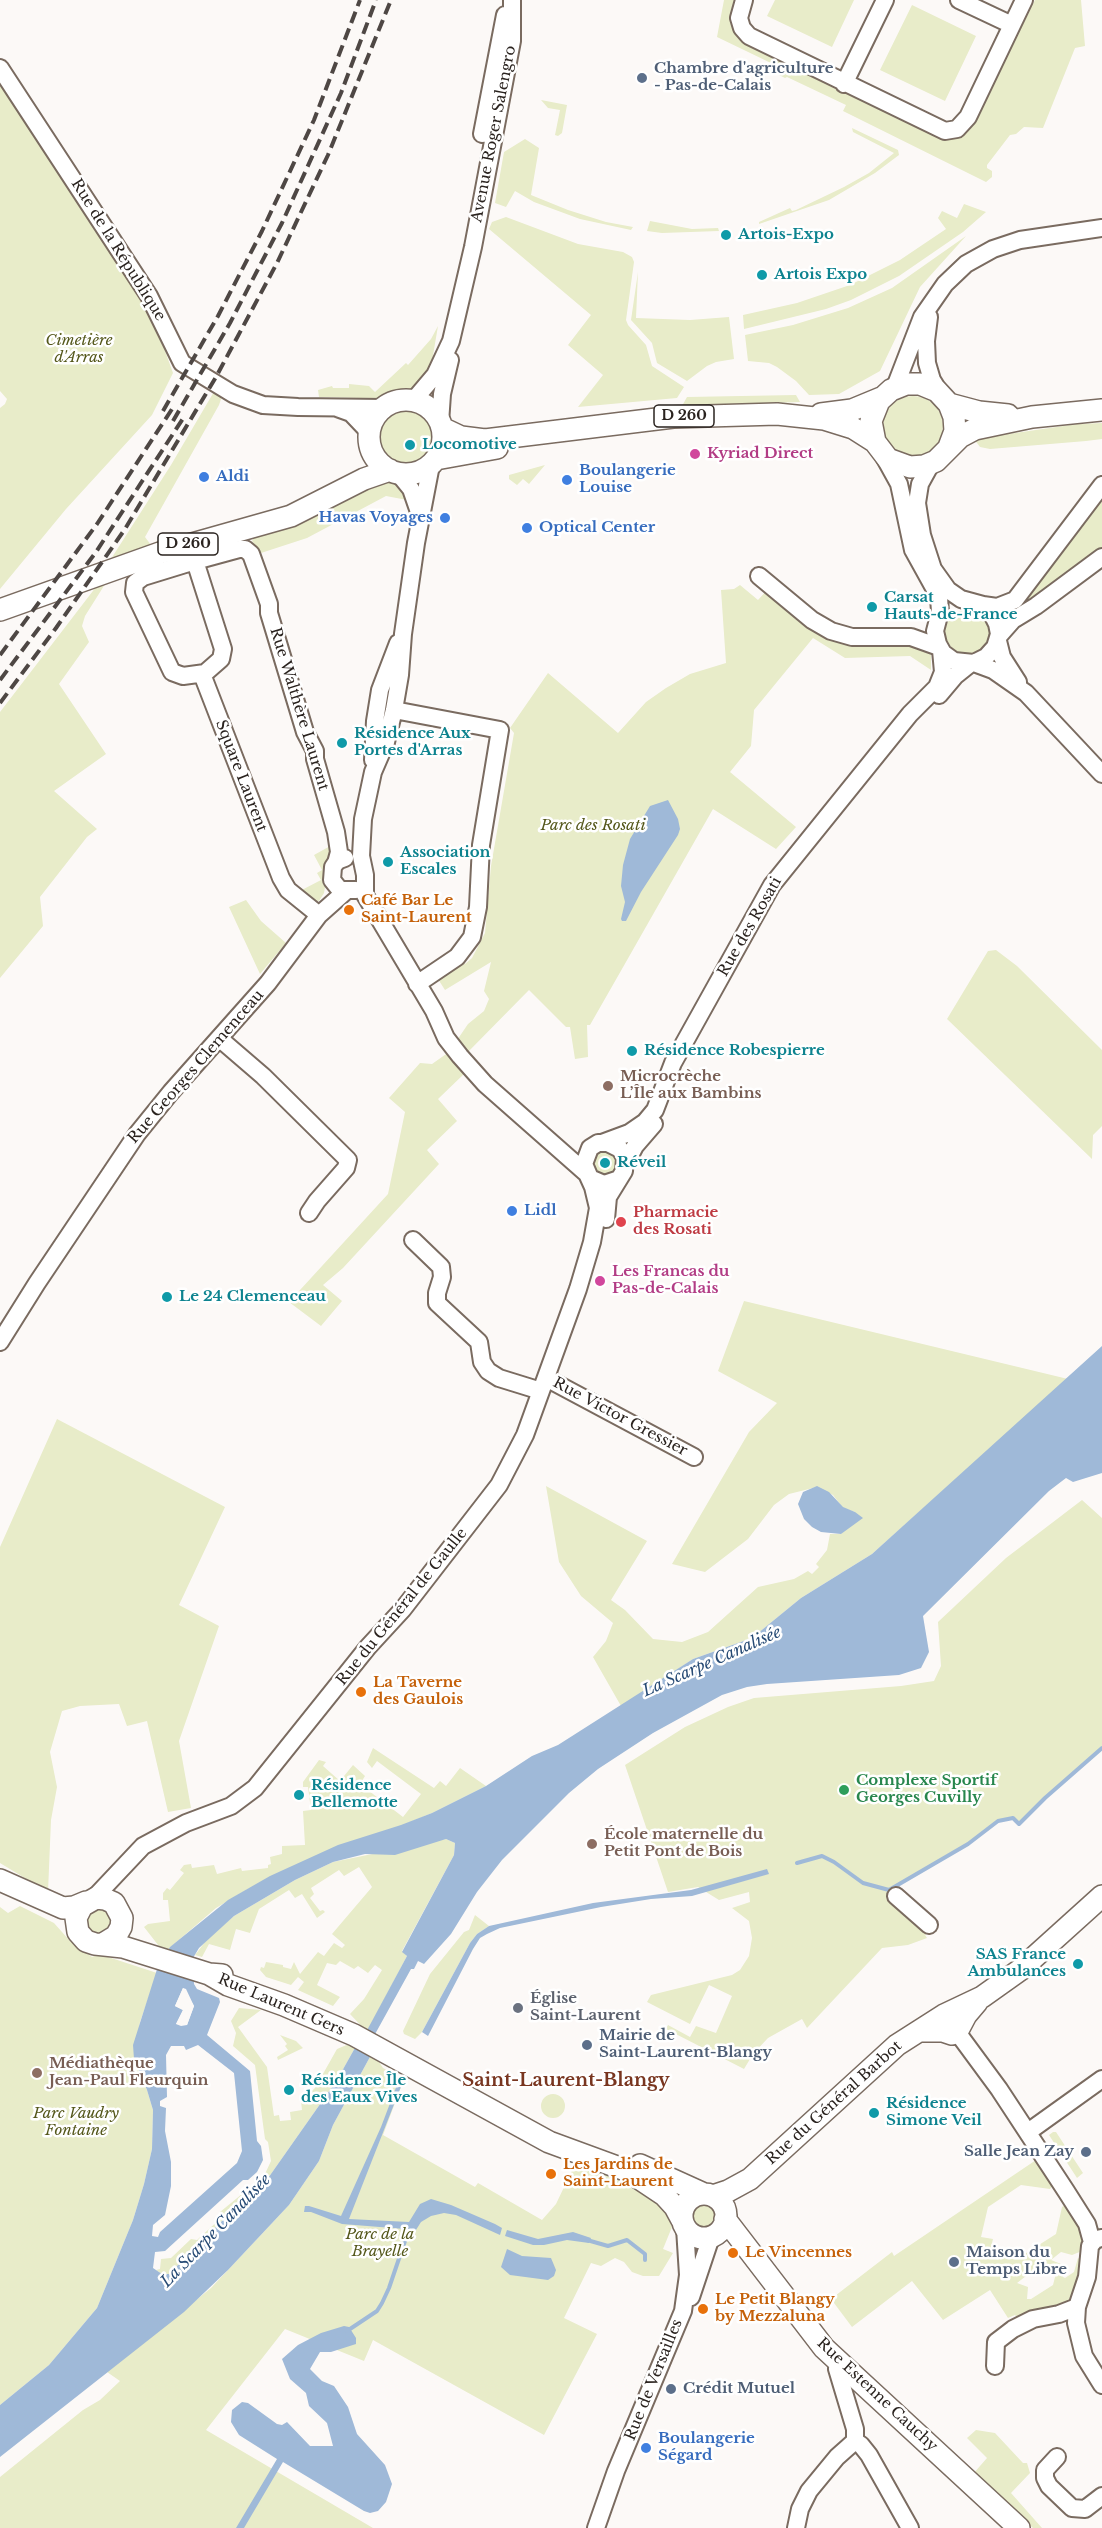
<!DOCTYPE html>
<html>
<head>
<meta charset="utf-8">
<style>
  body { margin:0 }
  canvas { display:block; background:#fcf9f7 }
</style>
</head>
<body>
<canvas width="1102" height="2528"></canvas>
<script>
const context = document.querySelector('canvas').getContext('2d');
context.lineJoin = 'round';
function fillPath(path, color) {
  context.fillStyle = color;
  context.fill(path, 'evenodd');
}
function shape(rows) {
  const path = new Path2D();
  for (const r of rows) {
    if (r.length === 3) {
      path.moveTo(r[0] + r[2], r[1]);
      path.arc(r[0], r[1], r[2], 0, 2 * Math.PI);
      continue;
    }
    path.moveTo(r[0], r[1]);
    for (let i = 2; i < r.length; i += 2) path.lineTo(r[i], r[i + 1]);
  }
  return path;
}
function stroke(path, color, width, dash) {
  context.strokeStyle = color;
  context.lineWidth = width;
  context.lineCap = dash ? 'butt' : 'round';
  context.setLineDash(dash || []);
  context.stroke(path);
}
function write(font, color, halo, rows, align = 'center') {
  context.font = font + ' "Libre Baskerville",serif';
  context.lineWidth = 5;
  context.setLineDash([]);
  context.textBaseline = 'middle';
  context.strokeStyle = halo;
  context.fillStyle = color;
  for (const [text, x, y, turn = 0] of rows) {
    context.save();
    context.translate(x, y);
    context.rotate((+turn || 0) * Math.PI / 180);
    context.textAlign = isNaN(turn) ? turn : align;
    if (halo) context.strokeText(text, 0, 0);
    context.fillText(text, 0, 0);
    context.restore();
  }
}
fillPath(shape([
  [724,0,736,0,731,12,732,21,752,46,941,138,955,135,979,111,1035,0,1081,0,1085,46,1075,48,1043,128,1024,127,1016,134,1010,135,987,165,987,168,992,171,992,177,986,182,843,111,846,105,787,77,785,78,771,71,773,64,717,37],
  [775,0,854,0,832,47,767,16],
  [912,5,976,36,945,101,880,70],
  [0,82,76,197,155,323,173,373,152,415,66,509,0,589,0,408,5,404,7,399,0,391],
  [541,100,567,105,562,133,558,136,555,135,560,110,548,108],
  [852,128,898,150,899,155,875,173,829,200,759,224,759,222,790,208,792,211,796,210,844,187,869,173,894,153,853,132],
  [525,139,539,148,531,195,568,210,606,222,633,227,631,230,580,219,534,202,515,191,506,207,495,203,504,152],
  [964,204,986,212,963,232,899,276,851,300,826,309,744,329,743,315,797,303,850,285,900,260,946,229,938,218,942,211,957,218],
  [506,217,578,244,623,252,632,257,634,262,626,320,628,325,646,345,652,366,684,387,677,398,578,407,603,375,568,345,591,315,489,229,492,222],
  [650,221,692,229,718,228,719,231,662,233,647,231],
  [966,236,920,287,880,371,839,394,809,395,796,381,777,367,769,363,748,361,745,335,793,325,848,308,892,288],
  [638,272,636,318,690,320,729,317,734,359,716,362,707,366,687,381,657,363,652,343,631,320],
  [438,326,430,373,415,392,392,394,375,404,359,398,319,397,318,390,332,386,333,388,349,388,349,384,369,386,375,392,406,363,408,365,431,339],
  [215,390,222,396,219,405,145,537,151,545,150,550,109,562,171,465],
  [796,395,800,402,682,406,687,397],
  [913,426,30],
  [407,438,27],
  [1102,423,1102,439,1086,441,990,449,980,447,974,439,1077,424],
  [545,465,529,484,523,479,517,485,509,479,509,475],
  [380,479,401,486,407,500,386,496,307,538,261,553,252,541,257,533],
  [1102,499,1102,551,1012,618,1008,609,1060,554],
  [107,581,85,616,82,626,89,642,59,684,106,754,54,791,97,829,87,837,40,897,43,926,0,978,0,712,99,583],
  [740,585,758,600,768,589,821,634,841,643,919,645,931,655,931,670,910,656,845,658,813,638,754,710,751,746,730,772,796,827,776,849,713,809,618,976,590,1025,587,1025,588,1057,575,1059,570,1027,566,1027,529,990,466,1054,464,1074,438,1099,457,1121,427,1150,439,1164,343,1268,323,1285,342,1301,321,1326,289,1302,388,1194,405,1112,389,1098,420,1063,432,1064,449,1052,468,1024,484,1011,489,999,484,991,491,962,445,990,436,976,462,960,465,964,472,958,485,933,491,866,514,733,510,728,548,673,618,733,646,702,666,688,690,674,726,663,721,590,734,589],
  [967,632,22],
  [332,845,324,893,319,901,309,901,298,892,321,880,317,873,322,870,314,855],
  [246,900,261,921,286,943,260,974,229,907],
  [996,950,1017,966,1102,1050,1102,1126,1093,1135,1092,1159,947,1019,988,951],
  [601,1149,614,1152,618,1164,615,1173,606,1177,594,1172,591,1159],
  [744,1301,1068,1379,872,1554,801,1598,752,1638,693,1659,621,1706,593,1657,606,1641,613,1623,581,1596,559,1562,546,1486,647,1541,611,1600,625,1610,653,1639,682,1642,708,1632,758,1587,794,1579,808,1571,812,1574,819,1567,816,1564,827,1550,830,1534,841,1534,855,1512,843,1508,833,1495,817,1487,789,1494,774,1505,748,1539,705,1572,672,1564,749,1432,777,1403,718,1371],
  [57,1419,225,1507,179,1605,219,1626,179,1741,191,1808,168,1812,147,1721,127,1726,119,1704,80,1706,62,1711,50,1752,57,1787,51,1820,48,1892,0,1863,0,1547],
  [1082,1500,1102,1518,1102,1748,1045,1798,1019,1824,1013,1819,998,1821,968,1844,889,1890,937,1931,930,1935,928,1933,925,1935,927,1938,908,1945,882,1948,807,2028,802,2019,768,2038,753,2054,744,2069,666,2029,668,2025,690,2037,696,2026,716,2033,732,1996,709,1985,690,2024,647,2002,651,1995,732,1975,740,1970,749,1956,752,1938,749,1921,732,1908,750,1902,749,1892,719,1900,698,1887,668,1892,625,1765,685,1727,728,1707,754,1698,901,1686,934,1681,941,1666,938,1622,1006,1558],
  [373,1748,434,1788,440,1781,446,1786,460,1768,486,1786,432,1813,248,1889,216,1908,166,1951,162,1950,144,1927,148,1924,170,1921,168,1900,163,1900,163,1893,167,1888,170,1890,184,1873,180,1870,184,1865,191,1864,192,1868,214,1865,217,1874,241,1868,242,1871,268,1868,268,1865,271,1864,270,1857,282,1854,282,1846,305,1845,303,1811,311,1810,308,1787,303,1787,303,1782,319,1760,326,1762,323,1766,340,1781,353,1765,365,1776,360,1784,403,1817,421,1794,377,1761,372,1768,367,1762],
  [446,1839,455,1843,454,1855,402,1951,407,1956,367,2032,350,2014,364,1999,382,1970,375,1965,368,1973,358,1966,354,1969,340,1961,336,1965,327,1963,317,1985,340,1997,333,2006,298,1990,304,1982,298,1977,291,1985,266,1977,260,1970,261,1967,264,1968,266,1962,283,1965,283,1967,291,1969,294,1962,300,1974,318,1952,324,1956,334,1943,342,1948,345,1945,332,1934,372,1887,359,1867,344,1876,339,1870,311,1888,314,1894,310,1898,320,1911,323,1910,325,1912,317,1918,302,1894,295,1898,289,1890,259,1909,250,1933,236,1929,230,1950,209,1944,202,1957,195,1955,208,1938,234,1916,295,1880,333,1862],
  [20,1906,54,1923,70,1941,92,1957,99,1954,157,1973,140,2022,134,2059,147,2090,153,2110,152,2149,144,2184,133,2220,97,2308,49,2365,0,2405,0,1907,8,1913],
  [105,1908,113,1917,112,1929,97,1936,84,1926,88,1910],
  [475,1915,489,1926,477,1934,470,1943,422,2032,415,2039,404,2034,403,2031,430,1974,464,1932,469,1930],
  [239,2008,261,2010,238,2027,267,2067,274,2116,279,2115,280,2121,291,2120,290,2112,302,2110,301,2101,315,2088,337,2049,349,2044,356,2046,337,2080,259,2191,246,2197,169,2274,162,2274,156,2270,160,2269,161,2259,171,2258,191,2239,197,2240,221,2218,220,2212,264,2176,271,2161,268,2142,265,2139,255,2065,233,2046,236,2033,231,2021],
  [280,2035,296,2041,303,2048,278,2060,277,2057,288,2050,285,2046,287,2044],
  [371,2055,377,2059,383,2068,404,2079,383,2135,475,2187,478,2183,542,2220,556,2204,575,2164,614,2178,627,2179,651,2196,667,2213,672,2227,663,2249,673,2253,659,2276,643,2276,632,2272,624,2262,615,2258,601,2266,591,2263,564,2318,597,2334,544,2435,373,2340,364,2361,285,2329,206,2430,373,2528,0,2528,0,2477,83,2410,100,2400,120,2381,107,2372,211,2288,289,2205,319,2161,333,2125],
  [553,2106,12],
  [1053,2132,1056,2132,1083,2173,1077,2178,1049,2135],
  [1036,2160,1053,2185,1050,2189,1021,2185,988,2207,981,2237,993,2239,990,2251,1020,2257,1056,2234,1062,2207,1065,2205,1070,2207,1085,2240,1082,2251,1072,2255,1061,2252,1051,2260,1061,2264,1054,2269,1039,2266,1017,2283,1028,2287,1027,2299,1031,2299,1053,2285,1056,2273,1064,2268,1063,2277,1065,2278,1074,2272,1078,2258,1082,2261,1081,2274,1073,2293,1066,2304,1021,2322,1015,2315,1008,2318,990,2290,943,2320,912,2281,852,2327,831,2299,892,2252,894,2256],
  [704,2216,12],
  [976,2430,995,2433,1023,2463,1027,2463,1030,2473,1011,2493,1042,2528,1033,2528,973,2474,987,2458,967,2438]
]), '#e8ecc9');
fillPath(shape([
  [668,800,678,819,680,829,678,835,641,892,626,921,622,921,621,919,625,902,621,886,623,865,630,839,650,806],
  [1102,1346,1102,1473,1073,1482,1066,1478,1049,1491,923,1616,929,1652,921,1668,899,1675,767,1684,747,1687,722,1695,653,1733,598,1769,569,1793,502,1860,477,1892,451,1934,424,1964,418,1961,414,1969,411,1969,374,2036,371,2055,333,2125,319,2161,289,2205,228,2270,184,2312,0,2457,0,2405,49,2365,97,2308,133,2220,144,2184,152,2149,153,2110,147,2090,134,2059,133,2045,158,1966,170,1947,228,1900,270,1876,338,1845,401,1825,432,1813,486,1786,532,1756,558,1745,693,1659,752,1638,801,1598,872,1554],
  [446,1839,455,1843,454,1855,402,1952,407,1956,358,2047,356,2046,337,2080,259,2191,246,2197,169,2274,162,2274,153,2268,155,2252,165,2251,243,2180,248,2180,257,2172,263,2160,261,2146,257,2141,250,2071,207,2035,220,2002,219,1998,197,1989,194,1984,193,1958,199,1948,234,1916,295,1880,333,1862,365,1854,395,1855],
  [183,1988,194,2006,187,2025,176,2024,183,2010,175,2006],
  [198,2045,234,2073,242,2151,237,2163,160,2232,158,2237,152,2236,153,2225,165,2215,171,2186,171,2162,165,2131,166,2108,160,2106,160,2101,167,2097,166,2055,171,2046,184,2046,186,2050],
  [817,1486,829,1492,843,1507,855,1512,863,1518,841,1534,821,1532,812,1527,804,1519,798,1504,803,1492],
  [767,1869,769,1874,692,1896,651,1899,601,1907,500,1928,487,1934,480,1938,473,1949,428,2036,422,2032,470,1943,477,1934,489,1926,593,1903,691,1890],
  [400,2077,404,2079,349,2219,409,2222,420,2204,431,2199,451,2205,495,2224,502,2228,500,2235,456,2215,444,2213,431,2216,421,2222,409,2241,402,2238,405,2229,342,2224,311,2212,304,2212,305,2206,309,2206,341,2216,381,2127],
  [507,2230,538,2239,573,2232,591,2238,589,2243,567,2240,544,2245,533,2245,505,2236],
  [507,2249,522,2256,551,2258,556,2270,554,2276,548,2280,510,2275,501,2267],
  [344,2326,349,2327,356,2338,356,2344,331,2352,320,2352,310,2369,322,2381,334,2386,348,2407,357,2434,385,2465,392,2484,386,2502,378,2511,370,2513,364,2511,283,2462,244,2528,236,2528,277,2459,239,2435,231,2422,232,2410,242,2402,248,2403,277,2424,282,2425,287,2422,310,2446,333,2446,327,2423,309,2406,306,2393,290,2379,282,2359,298,2345,321,2333]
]), '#9fb9d8');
fillPath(shape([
  [183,1988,186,1989,194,2006,187,2025,181,2026,176,2024,183,2010,175,2006]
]), '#fcf9f7');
stroke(shape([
  [797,1863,822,1856,834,1862,863,1883,889,1890,968,1844,998,1821,1013,1818,1019,1824,1045,1798,1102,1748],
  [587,2240,608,2246,627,2240,645,2254,645,2260],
  [347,2331,377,2311,382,2303,389,2288,406,2238]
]), '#9fb9d8', 4);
const minor = shape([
  [744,0,739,18,742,28,749,36,945,131,957,129,968,117,1024,0],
  [959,0,1012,25],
  [0,68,149,296,182,363,233,394,263,405,298,407,384,408],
  [844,84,885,0],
  [482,134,505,15],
  [929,317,926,341,927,363,932,380,940,393],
  [895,387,922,317,945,284,966,264,993,249,1020,240,1102,228],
  [413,401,435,375,451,341,473,247,512,41,512,0],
  [337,408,351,413,370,433],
  [440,423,442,394,450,360],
  [883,455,899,484,913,550,939,597,940,612,935,631,938,644,943,653,954,661,974,663,986,657,995,647,999,634,997,624,991,612,983,605,961,599,948,590,933,569,922,535,917,503,920,484,931,464],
  [431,465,416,543,403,634,400,675,394,710,386,742,373,772,363,819,361,856,365,875,365,895,434,1011,446,1038,460,1056,485,1084,586,1173],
  [398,473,411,489,420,515],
  [195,561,223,649,221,659,205,673,183,676,172,672,134,592,135,583,143,577,195,561,239,549,245,549,251,554,269,604,269,613,305,732,315,751,315,759,336,832,339,852,336,863],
  [759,576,812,620,831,631,852,637,911,637,939,647],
  [983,605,997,607,1015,600,1102,485],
  [998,637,1013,620,1036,606,1102,557],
  [998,641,1002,657,1018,682],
  [974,663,993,670,1026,693,1102,774],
  [202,674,281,878,288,890,319,915],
  [939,695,955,676,970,664],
  [394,710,500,730,481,845,478,907,472,937,457,957,417,984],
  [373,760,375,721,380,690,398,643],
  [345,858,337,861,333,867,332,880,340,890,356,890],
  [220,1039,263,1076,348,1160,346,1168,317,1201,309,1213],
  [602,1143,629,1133,645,1122,655,1110,673,1063,772,885,910,714,937,687,943,672,941,650],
  [625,1165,635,1146,654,1124],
  [606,1219,608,1197,624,1171,625,1158,620,1149,608,1143,598,1143,590,1148,584,1164,590,1178,604,1184,619,1179],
  [413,1240,441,1267,442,1277,437,1293,437,1303,479,1342,482,1362,488,1371,499,1378,541,1391],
  [0,1342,37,1283,137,1134,171,1092,268,983,319,915,346,891],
  [546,1378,694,1457],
  [896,1896,929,1925],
  [93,1899,143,1846,186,1823,231,1806,255,1788,368,1647,403,1609,499,1485,525,1435,578,1289,592,1242,598,1208,593,1187,588,1176],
  [957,2032,999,2089,1066,2191,1087,2224,1092,2242],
  [1028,2132,1102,2079],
  [1101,2238,1095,2240,1090,2246,1087,2277,1077,2307,1076,2323,1084,2356,1102,2385],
  [691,2297,711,2237],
  [838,2361,837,2369,855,2429,855,2441],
  [995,2366,996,2342,1013,2329,1033,2319,1059,2314,1077,2307],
  [855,2441,861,2445,869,2455,910,2528],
  [1057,2457,1045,2470,1045,2478,1049,2486,1072,2508,1085,2509,1102,2496],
  [596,2528,616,2471,683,2311,688,2275,685,2228],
  [796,2528,800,2509,809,2491,837,2457,855,2441]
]);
const major = shape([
  [406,437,37],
  [949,404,979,412,1008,415],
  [821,414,852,410,881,398],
  [442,428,461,437,485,440,673,417,777,414,824,419,853,428,875,442],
  [949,447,955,431,954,417,949,404,937,391,920,384,906,384,891,390,879,401,871,421,875,442,888,459,910,467,924,466,936,461,960,437,975,429,1032,417,1102,410],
  [436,459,497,448],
  [0,610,160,553,291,516,364,479,390,470],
  [0,1880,63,1908,74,1907,86,1902],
  [103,1944,116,1936,121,1927,122,1918,114,1903,105,1899,96,1898,82,1906,76,1918,78,1932,86,1941,95,1944,123,1947,209,1974,222,1975],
  [209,1974,228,1985,284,2005,354,2035,549,2142,628,2171,664,2195,675,2207,682,2220],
  [920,2031,943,2031,952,2034,957,2032,966,2015,977,2002],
  [640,2165,704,2194],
  [704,2216,22],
  [713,2196,728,2191,750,2179,897,2045,944,2015,982,1997,1020,1970,1102,1896],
  [725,2219,824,2348,1019,2528]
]);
stroke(minor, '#7a6b60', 20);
stroke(major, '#7a6b60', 24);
stroke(minor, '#fff', 16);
stroke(major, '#fff', 21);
stroke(shape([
  [163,411,218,316,262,231,314,120,360,0],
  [173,421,230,323,282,223,341,93,376,0],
  [0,655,97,524,174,406],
  [0,680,96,552,184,417],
  [0,703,56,628,125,529,216,377,277,263,328,155,391,0]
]), '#4e4744', 4, [12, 6]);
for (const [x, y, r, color] of [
  [642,78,6,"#5c6f8a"],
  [726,235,6,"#0f9aa8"],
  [762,275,6,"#0f9aa8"],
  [410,445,6,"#0f9aa8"],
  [695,454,6,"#d1479c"],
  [204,477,6,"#3f7fe0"],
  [567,480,6,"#3f7fe0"],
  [445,518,6,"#3f7fe0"],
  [527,528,6,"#3f7fe0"],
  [872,607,6,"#0f9aa8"],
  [342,743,6,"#0f9aa8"],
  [388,862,6,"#0f9aa8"],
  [349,910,6,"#e8710a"],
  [632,1051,6,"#0f9aa8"],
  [608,1086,6,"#8d6e63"],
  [605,1163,6,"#0f9aa8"],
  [512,1211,6,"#3f7fe0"],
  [621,1222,6,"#e0444e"],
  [600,1281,6,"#d1479c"],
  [167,1297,6,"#0f9aa8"],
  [361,1692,6,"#e8710a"],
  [844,1790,6,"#2e9e5b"],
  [299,1795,6,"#0f9aa8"],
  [592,1844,6,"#8d6e63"],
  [1078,1964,6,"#0f9aa8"],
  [518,2008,6,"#6b7280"],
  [587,2045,6,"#5c6f8a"],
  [37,2073,6,"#8d6e63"],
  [289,2090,6,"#0f9aa8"],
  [874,2113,6,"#0f9aa8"],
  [1086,2152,6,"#5c6f8a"],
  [551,2174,6,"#e8710a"],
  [733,2253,6,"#e8710a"],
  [954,2262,6,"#5c6f8a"],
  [703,2309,6,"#e8710a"],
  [671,2389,6,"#5c6f8a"],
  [646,2448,6,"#3f7fe0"]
]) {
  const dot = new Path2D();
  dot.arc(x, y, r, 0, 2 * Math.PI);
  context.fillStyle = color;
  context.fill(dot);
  stroke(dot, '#fff', 2);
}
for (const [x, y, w] of [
  [684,416,60],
  [188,544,60]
]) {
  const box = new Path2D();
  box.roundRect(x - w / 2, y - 11, w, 22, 4.5);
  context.fillStyle = '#fff';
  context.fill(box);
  stroke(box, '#2a231f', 1.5);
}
write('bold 14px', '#2a231f', null, [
  ["D 260",684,416],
  ["D 260",188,544]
]);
write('bold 15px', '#4e5e75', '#fff', [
  ["Chambre d'agriculture",654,69],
  ["- Pas-de-Calais",654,86],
  ["Mairie de",599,2036],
  ["Saint-Laurent-Blangy",599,2053],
  ["Salle Jean Zay",1074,2152,"right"],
  ["Maison du",966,2253],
  ["Temps Libre",966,2270],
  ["Crédit Mutuel",683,2389]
], 'left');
write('15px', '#2a231f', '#fff', [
  ["Avenue Roger Salengro",494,134,-79],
  ["Rue de la République",118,250,58],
  ["Rue Walthère Laurent",299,709,73],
  ["Square Laurent",241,776,69],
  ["Rue des Rosati",750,927,-60],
  ["Rue Georges Clemenceau",196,1067,-49],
  ["Rue Victor Gressier",620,1417,28],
  ["Rue du Général de Gaulle",402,1607,-51],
  ["Rue Laurent Gers",281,2005,23],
  ["Rue du Général Barbot",834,2103,-42],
  ["Rue de Versailles",654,2380,-68],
  ["Rue Estenne Cauchy",877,2395,43]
]);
write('bold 15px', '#0d838f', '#fff', [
  ["Artois-Expo",738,235],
  ["Artois Expo",774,275],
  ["Locomotive",422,445],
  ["Carsat",884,598],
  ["Hauts-de-France",884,615],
  ["Résidence Aux",354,734],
  ["Portes d'Arras",354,751],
  ["Association",400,853],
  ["Escales",400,870],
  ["Résidence Robespierre",644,1051],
  ["Réveil",617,1163],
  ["Le 24 Clemenceau",179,1297],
  ["Résidence",311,1786],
  ["Bellemotte",311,1803],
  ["SAS France",1066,1955,"right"],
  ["Ambulances",1066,1972,"right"],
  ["Résidence Île",301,2081],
  ["des Eaux Vives",301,2098],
  ["Résidence",886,2104],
  ["Simone Veil",886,2121]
], 'left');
write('italic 15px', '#54571a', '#fff', [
  ["Cimetière",79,341],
  ["d'Arras",79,358],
  ["Parc des Rosati",593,826],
  ["Parc Vaudry",76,2114],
  ["Fontaine",76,2131],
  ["Parc de la",380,2235],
  ["Brayelle",380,2252]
]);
write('bold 15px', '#b23c85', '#fff', [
  ["Kyriad Direct",707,454],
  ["Les Francas du",612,1272],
  ["Pas-de-Calais",612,1289]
], 'left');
write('bold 15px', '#366cbe', '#fff', [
  ["Boulangerie",579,471],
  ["Louise",579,488],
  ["Aldi",216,477],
  ["Havas Voyages",433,518,"right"],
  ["Optical Center",539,528],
  ["Lidl",524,1211],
  ["Boulangerie",658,2439],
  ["Ségard",658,2456]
], 'left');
write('bold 15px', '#c56008', '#fff', [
  ["Café Bar Le",361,901],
  ["Saint-Laurent",361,918],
  ["La Taverne",373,1683],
  ["des Gaulois",373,1700],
  ["Les Jardins de",563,2165],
  ["Saint-Laurent",563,2182],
  ["Le Vincennes",745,2253],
  ["Le Petit Blangy",715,2300],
  ["by Mezzaluna",715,2317]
], 'left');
write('bold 15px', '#785e54', '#fff', [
  ["Microcrèche",620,1077],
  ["L’Île aux Bambins",620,1094],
  ["École maternelle du",604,1835],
  ["Petit Pont de Bois",604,1852],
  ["Médiathèque",49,2064],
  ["Jean-Paul Fleurquin",49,2081]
], 'left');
write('bold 15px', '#be3a42', '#fff', [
  ["Pharmacie",633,1213],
  ["des Rosati",633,1230]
], 'left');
write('bold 15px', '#27864d', '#fff', [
  ["Complexe Sportif",856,1781],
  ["Georges Cuvilly",856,1798]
], 'left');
write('bold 15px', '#5b616d', '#fff', [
  ["Église",530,1999],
  ["Saint-Laurent",530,2016]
], 'left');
write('italic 16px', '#264a74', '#fff', [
  ["La Scarpe Canalisée",712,1662,-24],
  ["La Scarpe Canalisée",216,2231,-46]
]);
write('bold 18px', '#793620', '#fff', [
  ["Saint-Laurent-Blangy",566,2081]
]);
</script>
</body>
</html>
